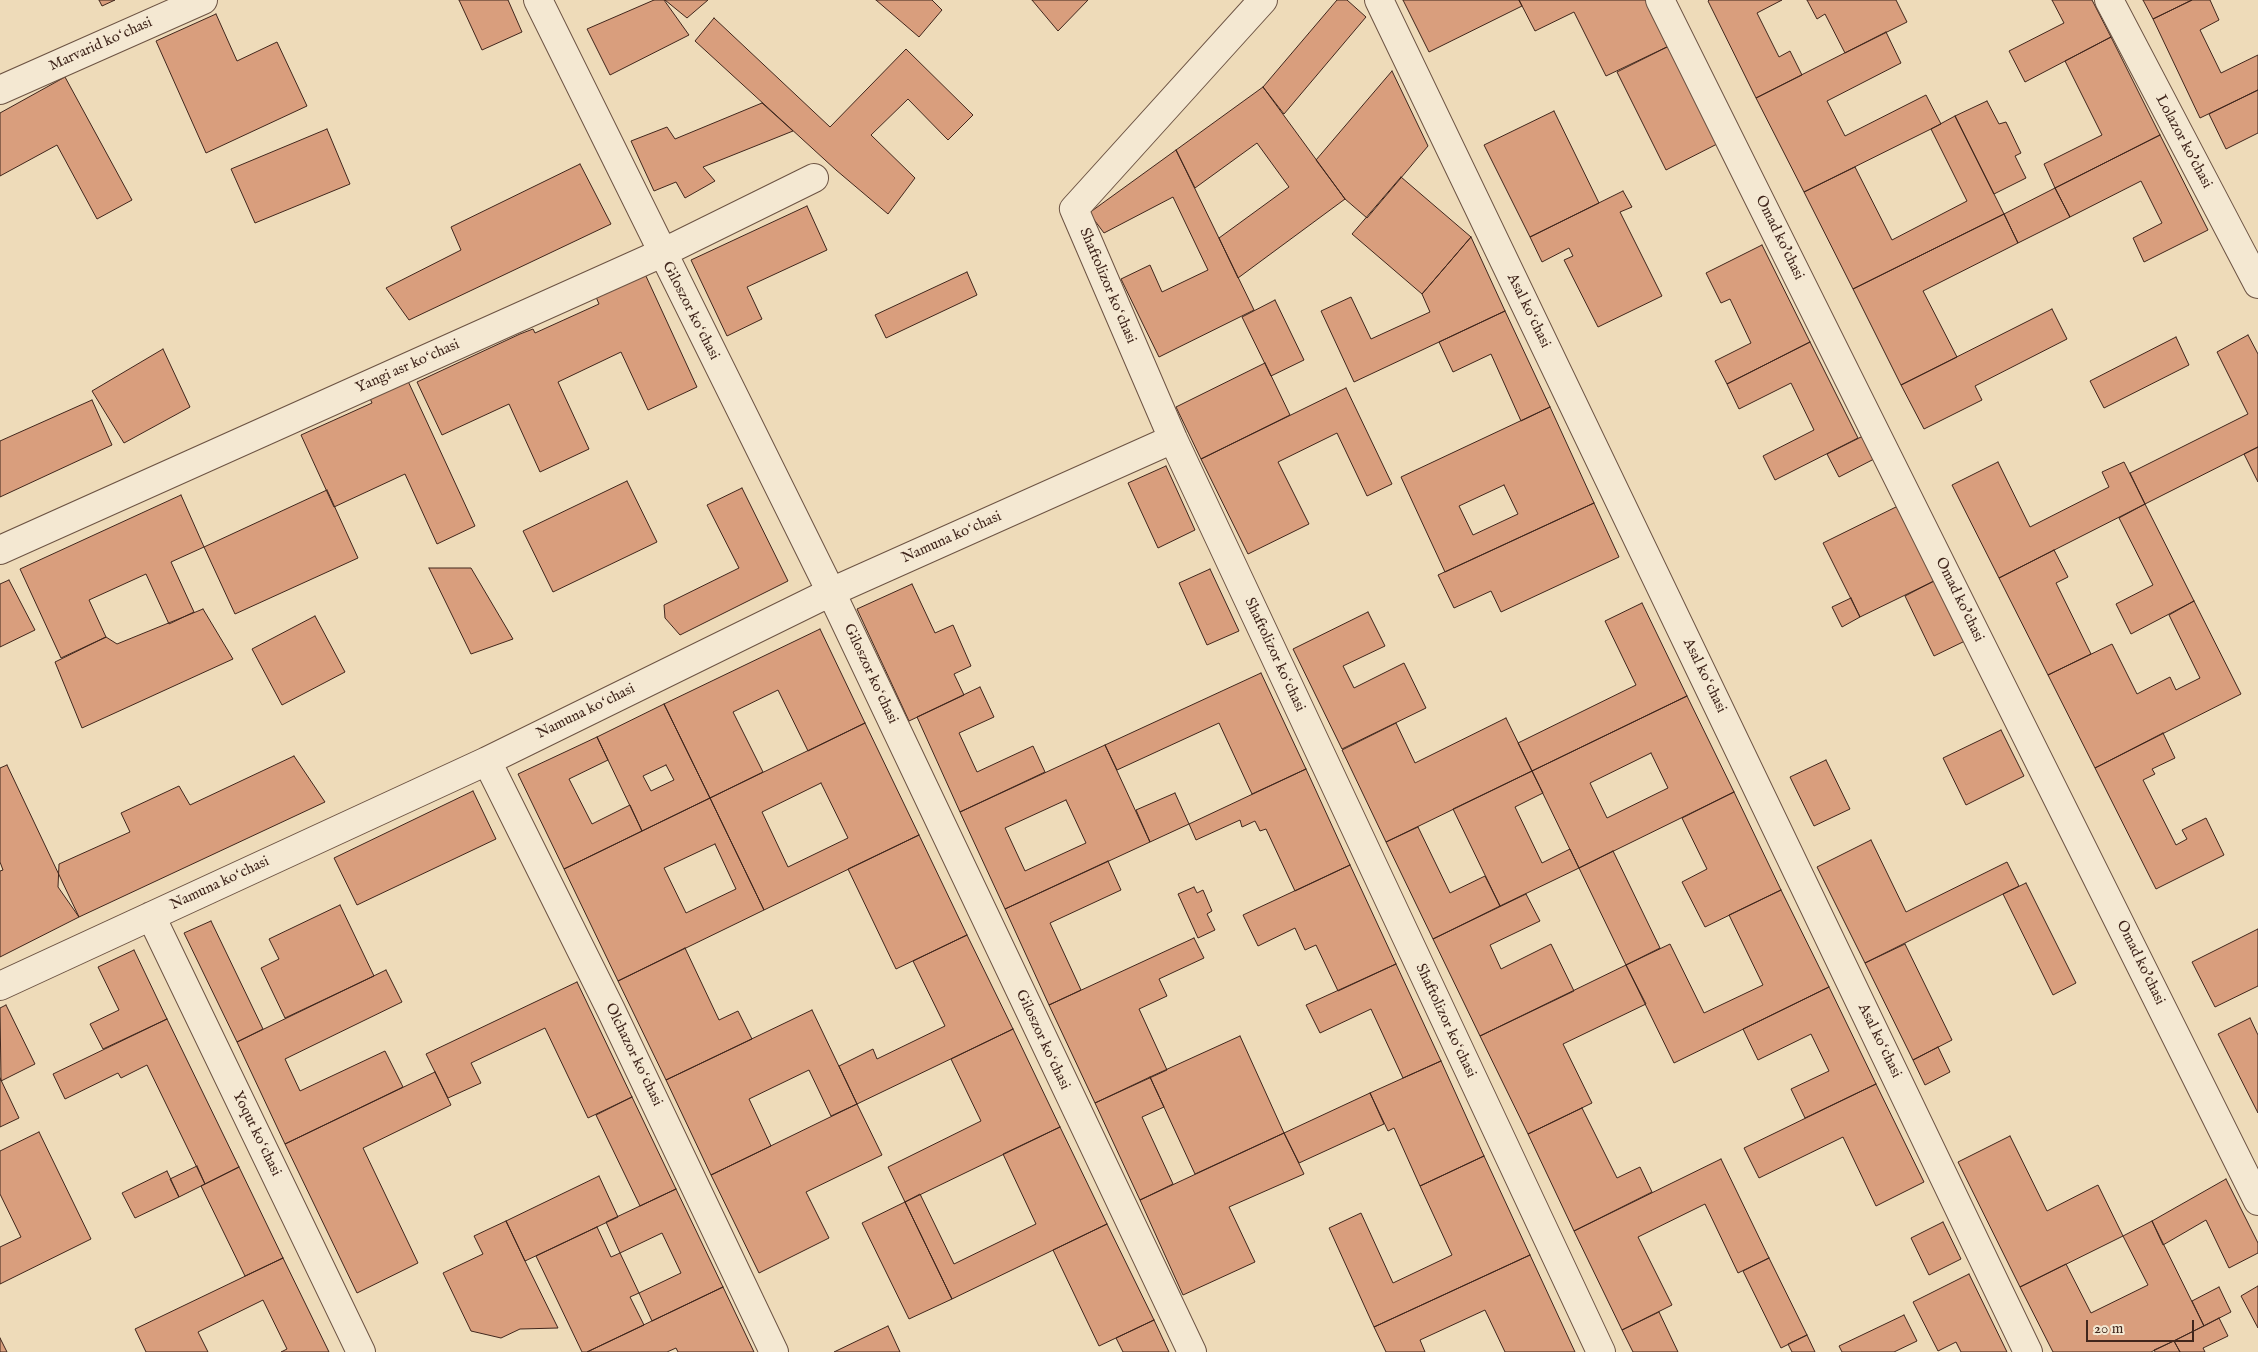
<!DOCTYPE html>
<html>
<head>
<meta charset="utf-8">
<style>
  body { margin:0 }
  #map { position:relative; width:2258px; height:1352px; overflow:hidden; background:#eedbb9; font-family:"IM FELL English",serif }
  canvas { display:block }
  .scale { position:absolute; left:2086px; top:1320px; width:108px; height:22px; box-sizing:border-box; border:2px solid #40261c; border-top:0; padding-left:6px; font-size:15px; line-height:18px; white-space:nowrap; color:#40261c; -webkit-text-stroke:4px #f4e8d2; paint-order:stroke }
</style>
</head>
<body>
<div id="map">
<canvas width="2258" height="1352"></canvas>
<div class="scale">20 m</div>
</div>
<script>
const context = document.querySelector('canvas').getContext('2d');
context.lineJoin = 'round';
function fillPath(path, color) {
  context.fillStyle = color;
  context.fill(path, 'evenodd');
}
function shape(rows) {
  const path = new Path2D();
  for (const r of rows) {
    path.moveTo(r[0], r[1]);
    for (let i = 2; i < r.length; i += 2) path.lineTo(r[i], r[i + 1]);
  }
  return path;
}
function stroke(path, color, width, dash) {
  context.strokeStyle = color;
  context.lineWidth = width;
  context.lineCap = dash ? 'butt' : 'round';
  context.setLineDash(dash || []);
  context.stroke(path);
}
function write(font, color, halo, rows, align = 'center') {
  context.font = font + ' "IM FELL English",serif';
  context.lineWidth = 4;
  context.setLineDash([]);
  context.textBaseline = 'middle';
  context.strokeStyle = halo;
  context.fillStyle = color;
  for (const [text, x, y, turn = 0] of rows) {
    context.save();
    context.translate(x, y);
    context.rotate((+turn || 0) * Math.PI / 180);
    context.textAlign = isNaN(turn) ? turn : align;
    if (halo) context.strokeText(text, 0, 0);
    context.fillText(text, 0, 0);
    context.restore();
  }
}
const building = shape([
  [99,0,115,0,102,6,99,0],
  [459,0,508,0,522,32,482,50,459,0],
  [654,0,664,0,689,35,610,75,587,29,654,0],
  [665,0,708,0,687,18,665,0],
  [876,0,932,0,942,10,919,37,876,0],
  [1032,0,1088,0,1058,31,1032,0],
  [1337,0,1347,0,1366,17,1284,114,1263,87,1337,0],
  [1403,0,1519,0,1522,6,1429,52,1403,0],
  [1519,0,1649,0,1671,45,1606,76,1574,12,1535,31,1519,0],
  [1709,0,1782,0,1757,13,1779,57,1790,51,1802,75,1756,98,1708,1,1709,0],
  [1807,0,1896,0,1907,22,1845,53,1825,14,1817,19,1807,0],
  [2052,0,2092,0,2111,37,2025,82,2009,51,2064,23,2052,0],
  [2143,0,2192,0,2153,19,2143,0],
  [2192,0,2210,0,2219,20,2200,30,2221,73,2258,55,2258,90,2200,118,2153,19,2192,0],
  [216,14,237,61,277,42,307,106,206,153,156,41,216,14],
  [714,18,830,127,906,49,973,115,948,140,908,99,871,135,915,178,888,214,836,170,695,41,714,18],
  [1886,32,1901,63,1827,101,1845,136,1926,95,1941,124,1804,192,1756,98,1886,32],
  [2111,37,2160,135,2055,188,2044,164,2102,135,2065,61,2111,37],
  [1671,45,1719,143,1666,170,1617,72,1671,45],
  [1392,71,1428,146,1367,218,1345,199,1316,160,1392,71],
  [65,77,132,200,97,219,57,145,0,176,0,113,65,77],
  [1263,87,1345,199,1238,278,1219,238,1289,187,1257,143,1195,188,1176,150,1263,87],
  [2258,90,2258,133,2226,149,2209,114,2258,90],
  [1987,101,1999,124,2006,122,2021,153,2015,156,2026,178,1994,194,1955,116,1987,101],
  [762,103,793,131,703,167,715,181,685,198,676,182,654,191,631,141,667,127,675,139,762,103],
  [1554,111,1599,203,1530,237,1484,145,1554,111],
  [1955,116,2004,214,1853,289,1804,192,1855,167,1892,240,1967,201,1931,129,1955,116],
  [327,129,350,184,255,223,231,169,327,129],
  [2160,135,2208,230,2144,262,2133,238,2162,223,2141,181,2070,217,2055,188,2160,135],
  [1176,150,1254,310,1159,357,1121,279,1150,265,1162,292,1208,270,1173,197,1104,233,1089,213,1176,150],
  [580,164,611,224,409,320,386,288,461,250,451,227,580,164],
  [1401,177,1471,237,1422,294,1352,234,1401,177],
  [2055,188,2070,217,2018,243,2004,214,2055,188],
  [1623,191,1632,207,1620,212,1662,296,1598,327,1564,260,1573,256,1569,248,1542,262,1530,237,1623,191],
  [807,206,827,250,747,287,762,319,727,336,691,260,807,206],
  [2004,214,2018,243,1923,291,1957,357,1901,385,1853,289,2004,214],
  [1471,237,1505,311,1354,382,1321,311,1351,297,1371,339,1430,312,1422,294,1471,237],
  [1762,245,1810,342,1727,384,1715,361,1751,343,1730,299,1721,303,1706,273,1762,245],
  [967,272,977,295,886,338,875,315,967,272],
  [645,274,697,387,648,410,621,352,558,382,589,449,540,472,509,404,442,435,417,382,520,334,533,329,535,333,599,304,596,297,645,274],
  [1275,300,1304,360,1271,376,1242,317,1275,300],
  [2052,309,2067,339,1975,386,1982,400,1924,429,1901,385,2052,309],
  [1505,311,1550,407,1521,421,1491,354,1453,372,1439,342,1505,311],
  [2248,335,2258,354,2258,447,2145,504,2130,473,2248,414,2217,352,2248,335],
  [2176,337,2189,365,2104,408,2090,381,2176,337],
  [1810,342,1858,438,1775,480,1763,456,1814,430,1791,383,1739,409,1727,384,1810,342],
  [163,349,190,407,124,443,92,391,163,349],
  [1265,363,1290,415,1201,459,1176,407,1265,363],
  [407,379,475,526,437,544,405,474,334,507,301,435,372,403,369,396,407,379],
  [1346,388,1392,484,1367,496,1337,433,1278,462,1309,524,1248,554,1201,459,1346,388],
  [92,400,112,445,0,497,0,441,92,400],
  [1550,407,1594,503,1445,572,1401,477,1550,407],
  [1504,485,1518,514,1473,535,1459,506,1504,485],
  [1865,435,1876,458,1839,477,1827,454,1865,435],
  [2258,447,2258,482,2244,454,2258,447],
  [1998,462,2030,527,2109,487,2102,472,2124,462,2145,504,1999,578,1952,485,1998,462],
  [1166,466,1195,530,1158,548,1128,483,1166,466],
  [627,481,657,542,553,592,523,531,627,481],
  [742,488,788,581,680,635,665,618,664,605,739,568,707,505,742,488],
  [327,490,358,558,235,614,204,547,327,490],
  [181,495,204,547,171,562,194,612,169,624,146,574,89,600,106,637,61,658,20,569,181,495],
  [1594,503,1619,557,1501,612,1491,591,1454,608,1438,575,1594,503],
  [2145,504,2194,601,2131,634,2116,604,2153,585,2119,518,2145,504],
  [1900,505,1936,580,1860,617,1823,543,1900,505],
  [2054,550,2068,577,2056,583,2091,654,2048,675,1999,578,2054,550],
  [429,568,471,568,513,639,471,654,429,568],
  [1210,569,1239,631,1207,645,1179,583,1210,569],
  [9,580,35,630,0,647,0,584,9,580],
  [1936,580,1967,640,1934,656,1905,596,1936,580],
  [912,584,935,633,953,625,971,666,954,674,964,695,909,721,857,609,912,584],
  [1851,598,1860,617,1842,627,1832,607,1851,598],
  [2194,601,2241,694,2095,768,2048,675,2112,644,2137,694,2170,677,2176,690,2200,678,2169,615,2194,601],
  [1642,603,1687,696,1532,771,1518,743,1636,685,1605,621,1642,603],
  [203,609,233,659,82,728,55,662,106,637,117,644,203,609],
  [1368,612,1385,646,1343,666,1354,688,1404,663,1426,708,1342,749,1293,649,1368,612],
  [315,616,345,672,282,705,252,649,315,616],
  [820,629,865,723,808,751,778,690,733,712,763,772,710,798,664,704,820,629],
  [1261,673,1306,769,1252,794,1219,723,1117,770,1105,745,1261,673],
  [980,687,994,717,959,733,977,772,1033,746,1045,772,960,812,917,717,980,687],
  [1687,696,1734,792,1579,868,1532,771,1687,696],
  [1651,753,1668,788,1607,818,1590,783,1651,753],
  [664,704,710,798,642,831,597,737,664,704],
  [666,765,674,780,651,791,643,776,666,765],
  [1506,718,1532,771,1386,842,1342,750,1396,723,1415,763,1506,718],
  [865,723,919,835,764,910,710,798,865,723],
  [821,783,848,838,788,867,762,812,821,783],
  [2001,730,2024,776,1966,805,1943,758,2001,730],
  [2163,733,2175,758,2152,769,2155,774,2143,780,2176,845,2187,839,2182,830,2206,818,2224,855,2156,889,2095,768,2163,733],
  [597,737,608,760,569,779,592,824,630,805,642,831,564,869,518,774,597,737],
  [1105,745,1150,842,1005,909,960,812,1105,745],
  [1066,800,1086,843,1025,871,1005,828,1066,800],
  [294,756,325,802,79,917,58,887,59,864,130,832,121,813,179,786,190,805,294,756],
  [1826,760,1850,809,1814,826,1790,777,1826,760],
  [7,765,79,917,0,957,0,871,3,870,0,862,0,768,7,765],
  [1306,769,1350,865,1295,891,1266,829,1260,831,1255,821,1242,827,1240,820,1196,840,1189,824,1306,769],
  [1532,771,1543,793,1515,807,1542,863,1570,849,1579,868,1500,906,1453,809,1532,771],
  [473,791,496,839,357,905,334,858,473,791],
  [1734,792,1781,890,1705,927,1682,882,1707,869,1682,818,1734,792],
  [1175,793,1189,824,1150,842,1136,810,1175,793],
  [710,798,764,910,618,981,564,869,710,798],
  [715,844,736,889,686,913,664,868,715,844],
  [1418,827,1450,893,1485,876,1500,906,1433,939,1386,842,1418,827],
  [919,835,967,935,896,969,848,869,919,835],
  [1871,840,1906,912,2007,862,2019,886,1865,963,1817,867,1871,840],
  [1613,851,1660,948,1626,965,1579,868,1613,851],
  [1108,861,1121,890,1050,923,1081,990,1049,1005,1005,909,1108,861],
  [1350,865,1396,964,1338,991,1316,945,1305,950,1295,928,1258,946,1243,915,1350,865],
  [2026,883,2076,983,2053,995,2003,894,2026,883],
  [1194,887,1197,893,1203,890,1212,911,1207,914,1215,930,1198,938,1178,894,1194,887],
  [1781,890,1829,987,1674,1063,1626,965,1670,944,1704,1013,1763,985,1729,915,1781,890],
  [1526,894,1540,921,1490,945,1501,969,1551,944,1574,991,1480,1036,1433,939,1526,894],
  [340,905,374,976,285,1018,261,968,279,959,269,939,340,905],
  [211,921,263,1029,237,1042,184,933,211,921],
  [2258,929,2258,986,2215,1007,2192,962,2258,929],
  [967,935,1013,1029,857,1104,839,1066,873,1049,877,1059,945,1026,913,961,967,935],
  [1194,938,1204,958,1159,979,1167,996,1139,1009,1167,1070,1095,1103,1049,1005,1194,938],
  [1905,944,1952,1040,1913,1060,1865,963,1905,944],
  [685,948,719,1020,738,1011,752,1039,666,1080,618,981,685,948],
  [134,950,167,1019,103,1049,90,1024,119,1010,98,967,134,950],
  [1396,964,1441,1061,1403,1078,1371,1009,1320,1033,1306,1005,1396,964],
  [1626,965,1646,1004,1563,1044,1592,1103,1528,1134,1480,1036,1626,965],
  [386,970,402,1002,285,1059,300,1091,385,1051,403,1087,285,1144,237,1042,386,970],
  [577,982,632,1097,588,1118,545,1028,471,1063,481,1083,448,1098,426,1054,577,982],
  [1829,987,1876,1084,1805,1118,1791,1089,1829,1071,1811,1034,1758,1060,1743,1029,1829,987],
  [6,1005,35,1064,1,1081,0,1008,6,1005],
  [812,1010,857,1104,831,1116,809,1070,749,1099,771,1146,711,1175,666,1080,812,1010],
  [2250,1018,2258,1035,2258,1113,2218,1034,2250,1018],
  [167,1019,239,1167,205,1184,147,1065,121,1078,118,1073,65,1099,53,1074,167,1019],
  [1013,1029,1060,1127,905,1202,888,1167,981,1121,951,1059,1013,1029],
  [1240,1036,1284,1133,1195,1174,1150,1077,1240,1036],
  [1938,1047,1950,1072,1925,1085,1913,1060,1938,1047],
  [1441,1061,1484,1156,1420,1186,1394,1128,1388,1131,1370,1093,1441,1061],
  [435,1072,451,1105,363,1148,418,1263,357,1293,285,1144,435,1072],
  [1150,1077,1164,1107,1142,1117,1173,1184,1140,1200,1095,1103,1150,1077],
  [0,1078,19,1118,0,1127,0,1078],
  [1876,1084,1924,1182,1876,1206,1843,1137,1759,1178,1744,1148,1876,1084],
  [1370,1093,1384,1124,1299,1163,1284,1133,1370,1093],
  [632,1097,676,1189,640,1206,596,1115,632,1097],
  [857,1104,882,1155,806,1192,829,1238,759,1273,711,1175,857,1104],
  [1582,1108,1617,1178,1640,1167,1652,1192,1574,1231,1528,1134,1582,1108],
  [1060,1127,1107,1224,952,1299,905,1202,920,1194,954,1264,1036,1224,1003,1154,1060,1127],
  [39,1132,91,1239,0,1284,0,1247,21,1237,0,1194,0,1151,39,1132],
  [1284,1133,1304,1174,1229,1207,1255,1262,1183,1295,1140,1200,1284,1133],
  [2010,1136,2047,1211,2098,1185,2123,1236,2020,1287,1958,1162,2010,1136],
  [1484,1156,1530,1255,1374,1327,1329,1228,1361,1213,1393,1283,1452,1255,1420,1186,1484,1156],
  [1721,1159,1769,1258,1738,1273,1705,1204,1638,1237,1672,1305,1622,1330,1574,1231,1721,1159],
  [197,1166,205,1184,179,1197,170,1179,197,1166],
  [239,1167,283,1258,245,1276,201,1186,239,1167],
  [167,1171,179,1197,135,1218,122,1193,167,1171],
  [599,1176,618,1217,525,1261,506,1221,599,1176],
  [2226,1179,2258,1243,2258,1253,2229,1268,2206,1220,2163,1245,2152,1221,2226,1179],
  [676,1189,723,1287,652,1321,639,1293,681,1273,662,1233,620,1253,606,1222,676,1189],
  [905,1202,952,1299,909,1319,862,1223,905,1202],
  [506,1221,525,1261,558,1328,520,1329,501,1338,471,1331,443,1273,483,1254,474,1236,506,1221],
  [2152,1221,2204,1326,2151,1352,2053,1352,2020,1287,2066,1264,2091,1313,2148,1285,2123,1236,2152,1221],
  [1943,1222,1961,1259,1929,1275,1911,1238,1943,1222],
  [1107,1224,1154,1320,1099,1346,1053,1250,1107,1224],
  [597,1227,611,1257,620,1253,639,1293,630,1297,644,1325,587,1352,582,1352,536,1256,597,1227],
  [1530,1255,1575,1352,1505,1352,1485,1310,1420,1340,1425,1352,1386,1352,1374,1327,1530,1255],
  [283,1258,329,1352,281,1352,287,1349,263,1300,198,1332,208,1352,146,1352,135,1329,283,1258],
  [1769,1258,1807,1335,1781,1348,1743,1271,1769,1258],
  [1969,1274,2007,1352,1961,1352,1956,1342,1938,1351,1913,1302,1969,1274],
  [2258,1286,2258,1328,2241,1296,2258,1286],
  [723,1287,754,1352,678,1352,676,1348,667,1352,587,1352,723,1287],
  [2219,1287,2231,1312,2204,1326,2192,1301,2219,1287],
  [1659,1312,1678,1352,1633,1352,1622,1330,1659,1312],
  [1904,1315,1917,1341,1894,1352,1842,1352,1839,1346,1904,1315],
  [2219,1318,2228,1336,2203,1348,2205,1352,2180,1352,2174,1341,2219,1318],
  [1154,1320,1169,1352,1123,1352,1116,1338,1154,1320],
  [888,1326,900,1352,834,1352,888,1326],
  [1807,1335,1815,1352,1792,1352,1788,1344,1807,1335],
  [0,1338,7,1352,0,1352,0,1338],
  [2174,1341,2180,1352,2155,1352,2154,1350,2174,1341]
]);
fillPath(building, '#d99e7d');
stroke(building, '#40261c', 1);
const street = shape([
  [538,0,831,592,1192,1352],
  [1263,0,1074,209,1173,439,1601,1352],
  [1379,0,2028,1352],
  [1660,0,2258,1201],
  [2109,0,2258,284],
  [0,90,203,0],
  [0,550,662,253,814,178],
  [487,761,611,1010,774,1352],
  [151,916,361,1352],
  [0,986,487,761,831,592,1173,439]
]);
stroke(street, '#6c5343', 30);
stroke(street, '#f4e8d2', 28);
write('15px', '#40261c', '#f4e8d2', [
  ["Marvarid koʻchasi",101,45,-24],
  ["Lolazor ko'chasi",2183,142,62],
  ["Omad ko'chasi",1779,238,64],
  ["Shaftolizor koʻchasi",1107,286,67],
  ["Giloszor koʻchasi",690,311,63],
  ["Asal koʻchasi",1528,311,64],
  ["Yangi asr koʻchasi",408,367,-24],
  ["Namuna koʻchasi",952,538,-24],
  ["Omad ko'chasi",1959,600,64],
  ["Shaftolizor koʻchasi",1274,655,65],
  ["Giloszor koʻchasi",870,674,65],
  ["Asal koʻchasi",1704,676,64],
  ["Namuna koʻchasi",586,712,-26],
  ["Namuna koʻchasi",220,884,-25],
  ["Omad ko'chasi",2140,963,64],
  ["Shaftolizor koʻchasi",1445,1021,65],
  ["Giloszor koʻchasi",1042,1040,65],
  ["Asal koʻchasi",1879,1041,64],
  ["Olchazor koʻchasi",633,1055,64],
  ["Yoqut koʻchasi",256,1134,64]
]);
</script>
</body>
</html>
